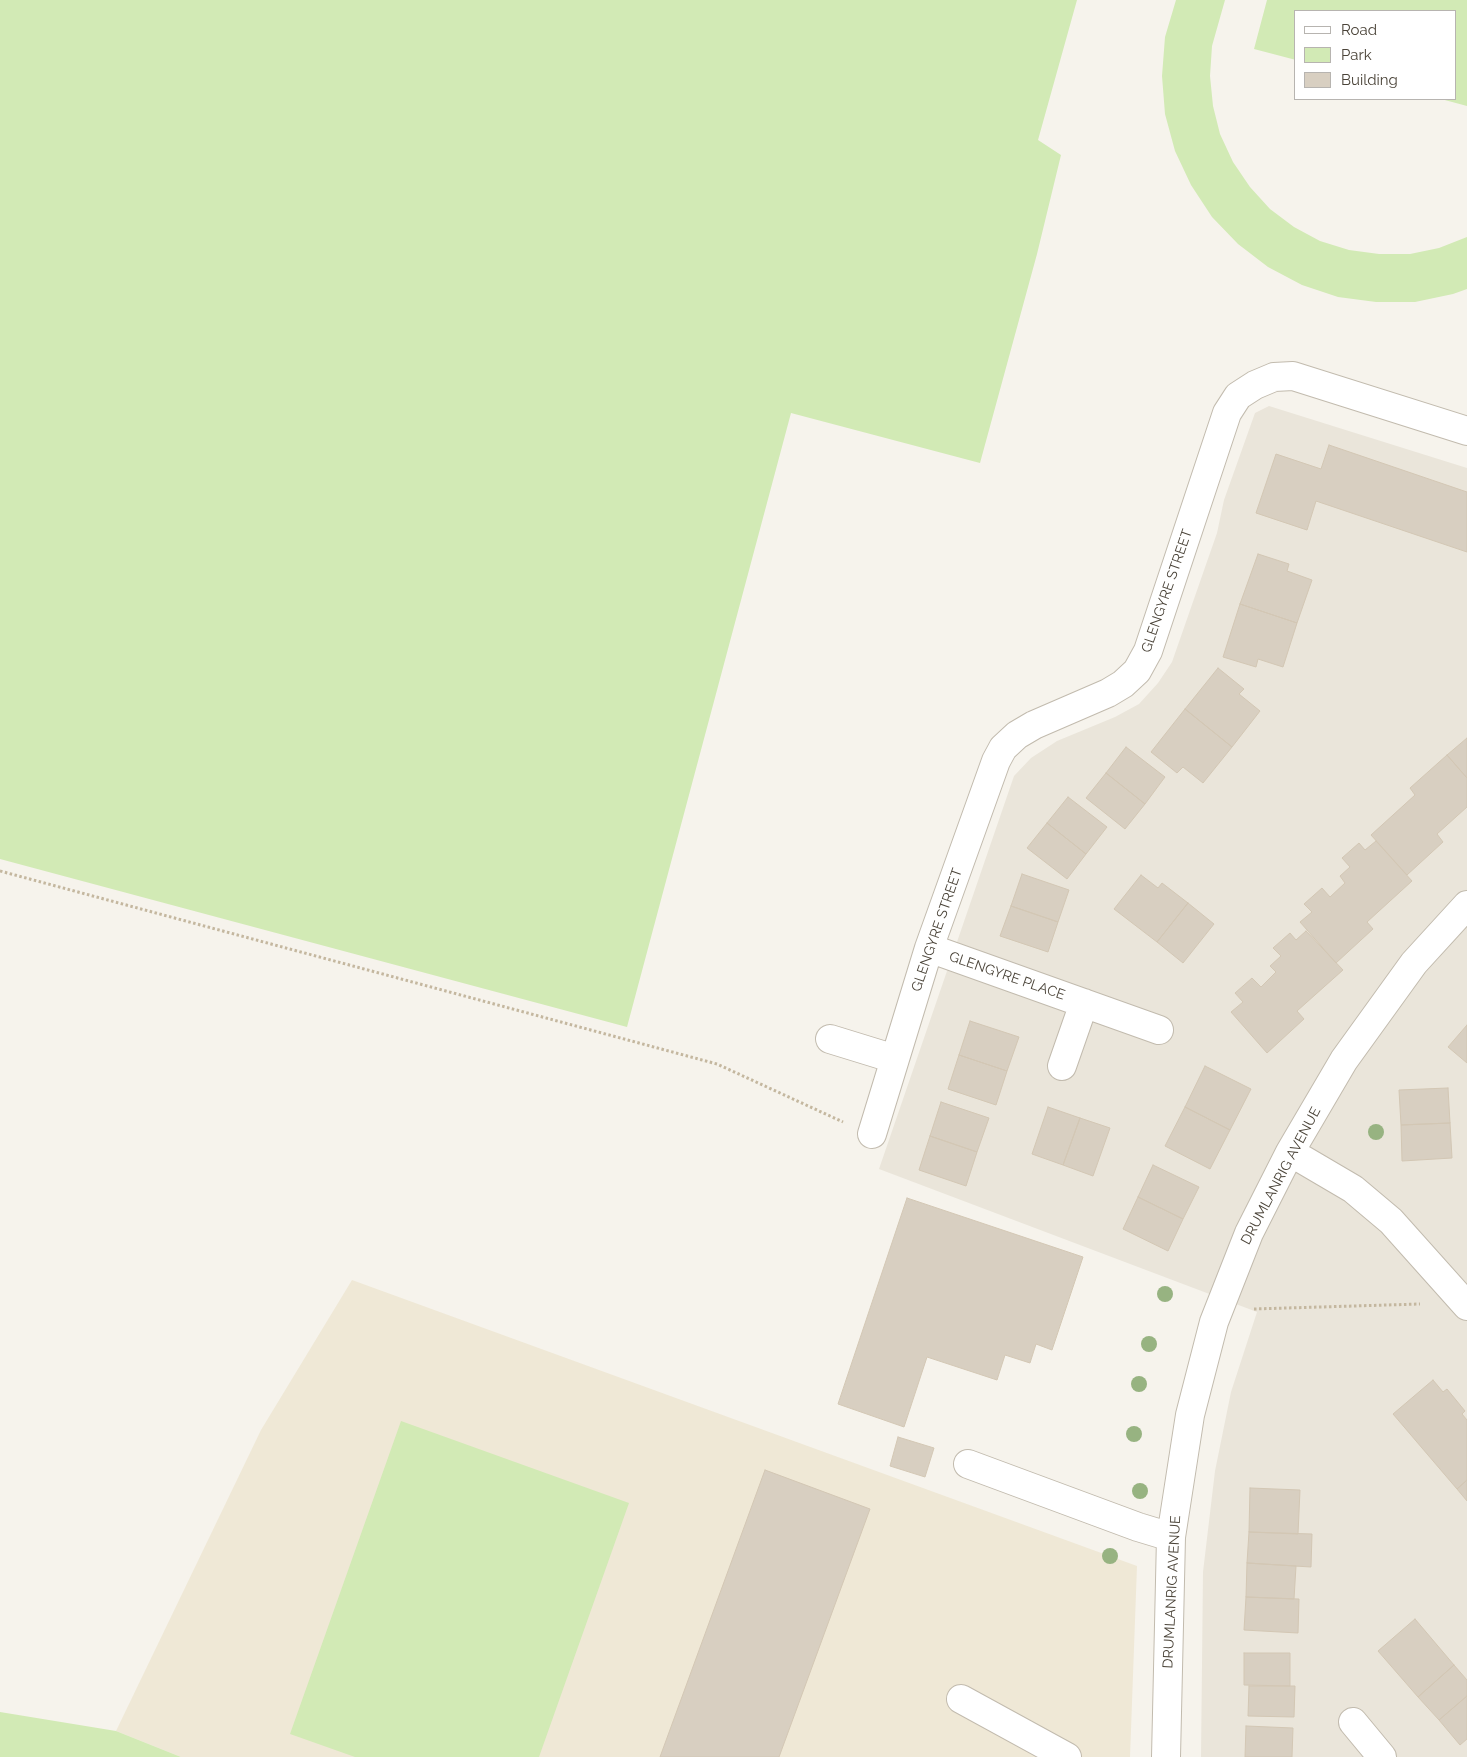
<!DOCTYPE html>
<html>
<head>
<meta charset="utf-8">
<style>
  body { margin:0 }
  #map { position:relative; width:1467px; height:1757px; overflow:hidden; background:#f6f3ec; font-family:Raleway,sans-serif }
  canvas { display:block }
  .legend { position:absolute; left:1294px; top:10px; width:162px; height:90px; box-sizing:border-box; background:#fff; border:1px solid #b7b4b0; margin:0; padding:6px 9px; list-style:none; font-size:15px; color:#4b4439 }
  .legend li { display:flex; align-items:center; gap:10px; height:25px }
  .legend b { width:25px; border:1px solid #b7b4b0 }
</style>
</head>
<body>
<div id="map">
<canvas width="1467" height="1757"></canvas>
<ul class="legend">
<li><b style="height:6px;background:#fff"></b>Road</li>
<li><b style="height:14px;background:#d2eab5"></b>Park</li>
<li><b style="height:14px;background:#d8cfc1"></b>Building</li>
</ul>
</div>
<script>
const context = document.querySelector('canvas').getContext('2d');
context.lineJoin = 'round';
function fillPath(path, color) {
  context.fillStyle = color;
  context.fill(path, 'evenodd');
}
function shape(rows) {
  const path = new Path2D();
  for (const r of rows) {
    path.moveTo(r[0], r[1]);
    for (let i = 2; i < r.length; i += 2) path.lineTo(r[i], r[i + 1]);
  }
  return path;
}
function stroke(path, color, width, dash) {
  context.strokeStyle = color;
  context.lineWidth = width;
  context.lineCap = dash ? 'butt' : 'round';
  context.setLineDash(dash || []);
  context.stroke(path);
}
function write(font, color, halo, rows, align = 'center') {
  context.font = font + ' Raleway,sans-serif';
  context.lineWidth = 4;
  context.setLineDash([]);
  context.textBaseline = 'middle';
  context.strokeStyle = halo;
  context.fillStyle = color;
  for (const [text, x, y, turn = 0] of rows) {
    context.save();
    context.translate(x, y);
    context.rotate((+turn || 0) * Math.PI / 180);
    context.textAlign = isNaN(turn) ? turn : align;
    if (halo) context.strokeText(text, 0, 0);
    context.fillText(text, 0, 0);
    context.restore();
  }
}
fillPath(shape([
  [1269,406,1467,468,1467,1757,1201,1757,1203,1572,1215,1471,1231,1392,1257,1312,879,1169,1014,776,1031,758,1057,741,1115,717,1139,704,1158,683,1172,662,1217,533,1224,500,1255,413]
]), '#eae5da');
fillPath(shape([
  [352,1280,1137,1566,1130,1757,181,1757,116,1731,261,1430]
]), '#efe8d6');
fillPath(shape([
  [0,0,1077,0,1038,140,1061,155,1037,254,980,463,791,413,627,1027,0,859],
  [1176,0,1225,0,1212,46,1210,76,1213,106,1220,134,1233,162,1250,187,1270,209,1294,227,1320,241,1349,250,1379,254,1410,254,1439,248,1467,237,1467,289,1453,294,1415,302,1376,302,1338,297,1302,285,1268,267,1238,244,1212,217,1191,185,1175,151,1165,114,1162,76,1165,37],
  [1267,0,1467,0,1467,106,1441,99,1456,99,1456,11,1296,11,1296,60,1254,49],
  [401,1421,629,1503,539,1757,355,1757,290,1734],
  [0,1712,116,1731,181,1757,0,1757]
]), '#d2eab5');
const building = shape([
  [1329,445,1467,492,1467,552,1316,501,1307,530,1256,513,1276,454,1321,469,1329,445],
  [1258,554,1289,564,1287,571,1312,580,1297,623,1240,604,1258,554],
  [1240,604,1297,623,1283,667,1258,659,1256,667,1223,657,1240,604],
  [1218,668,1244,689,1239,694,1260,711,1232,747,1185,709,1218,668],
  [1185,709,1232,747,1203,783,1183,767,1177,773,1151,752,1185,709],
  [1467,738,1467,778,1447,755,1467,738],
  [1126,747,1165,777,1145,804,1106,773,1126,747],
  [1447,755,1467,778,1467,807,1437,834,1443,842,1407,875,1371,835,1415,795,1410,788,1447,755],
  [1106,773,1145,804,1125,829,1086,798,1106,773],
  [1068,797,1107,827,1086,854,1047,823,1068,797],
  [1047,823,1086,854,1067,879,1027,848,1047,823],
  [1376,841,1412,881,1367,922,1373,929,1336,963,1300,922,1312,912,1304,904,1322,888,1330,897,1345,883,1340,876,1350,867,1342,858,1359,843,1365,850,1376,841],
  [1022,874,1069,890,1058,922,1011,906,1022,874],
  [1141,875,1158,888,1162,883,1188,903,1157,942,1114,909,1141,875],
  [1188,903,1214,924,1183,963,1157,942,1188,903],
  [1011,906,1058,922,1048,952,1000,936,1011,906],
  [1306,931,1343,970,1297,1011,1304,1019,1267,1053,1231,1012,1243,1002,1235,993,1252,978,1261,987,1276,972,1270,966,1281,956,1273,948,1290,933,1296,940,1306,931],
  [970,1021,1019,1037,1007,1071,959,1055,970,1021],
  [1467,1025,1467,1063,1448,1047,1467,1025],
  [959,1055,1007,1071,996,1105,948,1089,959,1055],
  [1205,1066,1251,1089,1230,1130,1185,1107,1205,1066],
  [1448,1088,1450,1123,1401,1125,1399,1090,1448,1088],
  [941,1102,989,1118,977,1152,930,1136,941,1102],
  [1048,1107,1080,1118,1063,1165,1032,1154,1048,1107],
  [1185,1107,1230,1130,1210,1169,1165,1146,1185,1107],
  [1080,1118,1110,1128,1093,1176,1063,1165,1080,1118],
  [1450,1123,1452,1158,1402,1161,1401,1125,1450,1123],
  [930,1136,977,1152,966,1186,919,1170,930,1136],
  [1153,1165,1199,1187,1183,1219,1138,1197,1153,1165],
  [1138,1197,1183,1219,1168,1251,1123,1229,1138,1197],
  [907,1198,1083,1257,1052,1350,1036,1344,1030,1363,1005,1355,997,1380,927,1357,904,1427,838,1404,907,1198],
  [1433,1380,1443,1392,1447,1389,1465,1411,1462,1414,1467,1420,1467,1480,1457,1489,1393,1414,1433,1380],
  [898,1437,934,1448,925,1477,890,1466,898,1437],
  [765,1470,870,1509,779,1757,660,1757,765,1470],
  [1467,1480,1467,1501,1457,1489,1467,1480],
  [1250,1488,1300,1490,1298,1534,1249,1532,1250,1488],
  [1249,1532,1312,1534,1311,1567,1247,1563,1249,1532],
  [1247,1563,1296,1566,1294,1599,1246,1597,1247,1563],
  [1246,1597,1299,1599,1298,1633,1244,1630,1246,1597],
  [1415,1619,1454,1665,1418,1697,1378,1651,1415,1619],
  [1244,1653,1290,1653,1290,1686,1244,1685,1244,1653],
  [1454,1665,1467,1680,1467,1696,1439,1720,1418,1697,1454,1665],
  [1249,1686,1295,1686,1294,1717,1248,1716,1249,1686],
  [1467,1696,1467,1739,1460,1745,1439,1720,1467,1696],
  [1246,1726,1293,1728,1292,1757,1245,1757,1246,1726]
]);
fillPath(building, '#d8cfc1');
stroke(building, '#d3c7b4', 1);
const minor = shape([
  [929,948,1159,1030],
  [830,1039,895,1059],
  [1062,1066,1084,1003],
  [872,1134,929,948,996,761,1003,748,1017,735,1034,725,1108,693,1123,684,1137,671,1148,651,1227,413,1238,396,1255,385,1274,377,1293,376,1467,431],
  [1290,1152,1353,1189,1391,1221,1467,1306],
  [968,1464,1138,1527,1171,1537],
  [961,1699,1067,1757],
  [1353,1722,1382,1757],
  [1166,1757,1171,1537,1190,1415,1214,1322,1249,1233,1290,1152,1344,1060,1414,963,1467,905]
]);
stroke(minor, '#c2bbae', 30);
stroke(shape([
  [0,871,717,1064,843,1122],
  [1254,1309,1420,1304]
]), '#c4b79f', 3, [2.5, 2.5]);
stroke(minor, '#fff', 28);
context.fillStyle = '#97b381';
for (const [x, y] of [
  [1376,1132],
  [1165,1294],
  [1149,1344],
  [1139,1384],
  [1134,1434],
  [1140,1491],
  [1110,1556]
]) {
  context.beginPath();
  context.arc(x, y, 8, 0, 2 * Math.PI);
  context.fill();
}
write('14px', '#4b4439', '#fff', [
  ["GLENGYRE STREET",1167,591,-71],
  ["GLENGYRE STREET",937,930,-71],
  ["GLENGYRE PLACE",1007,976,19],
  ["DRUMLANRIG AVENUE",1281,1176,-62],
  ["DRUMLANRIG AVENUE",1172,1592,-87]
]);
</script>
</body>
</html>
